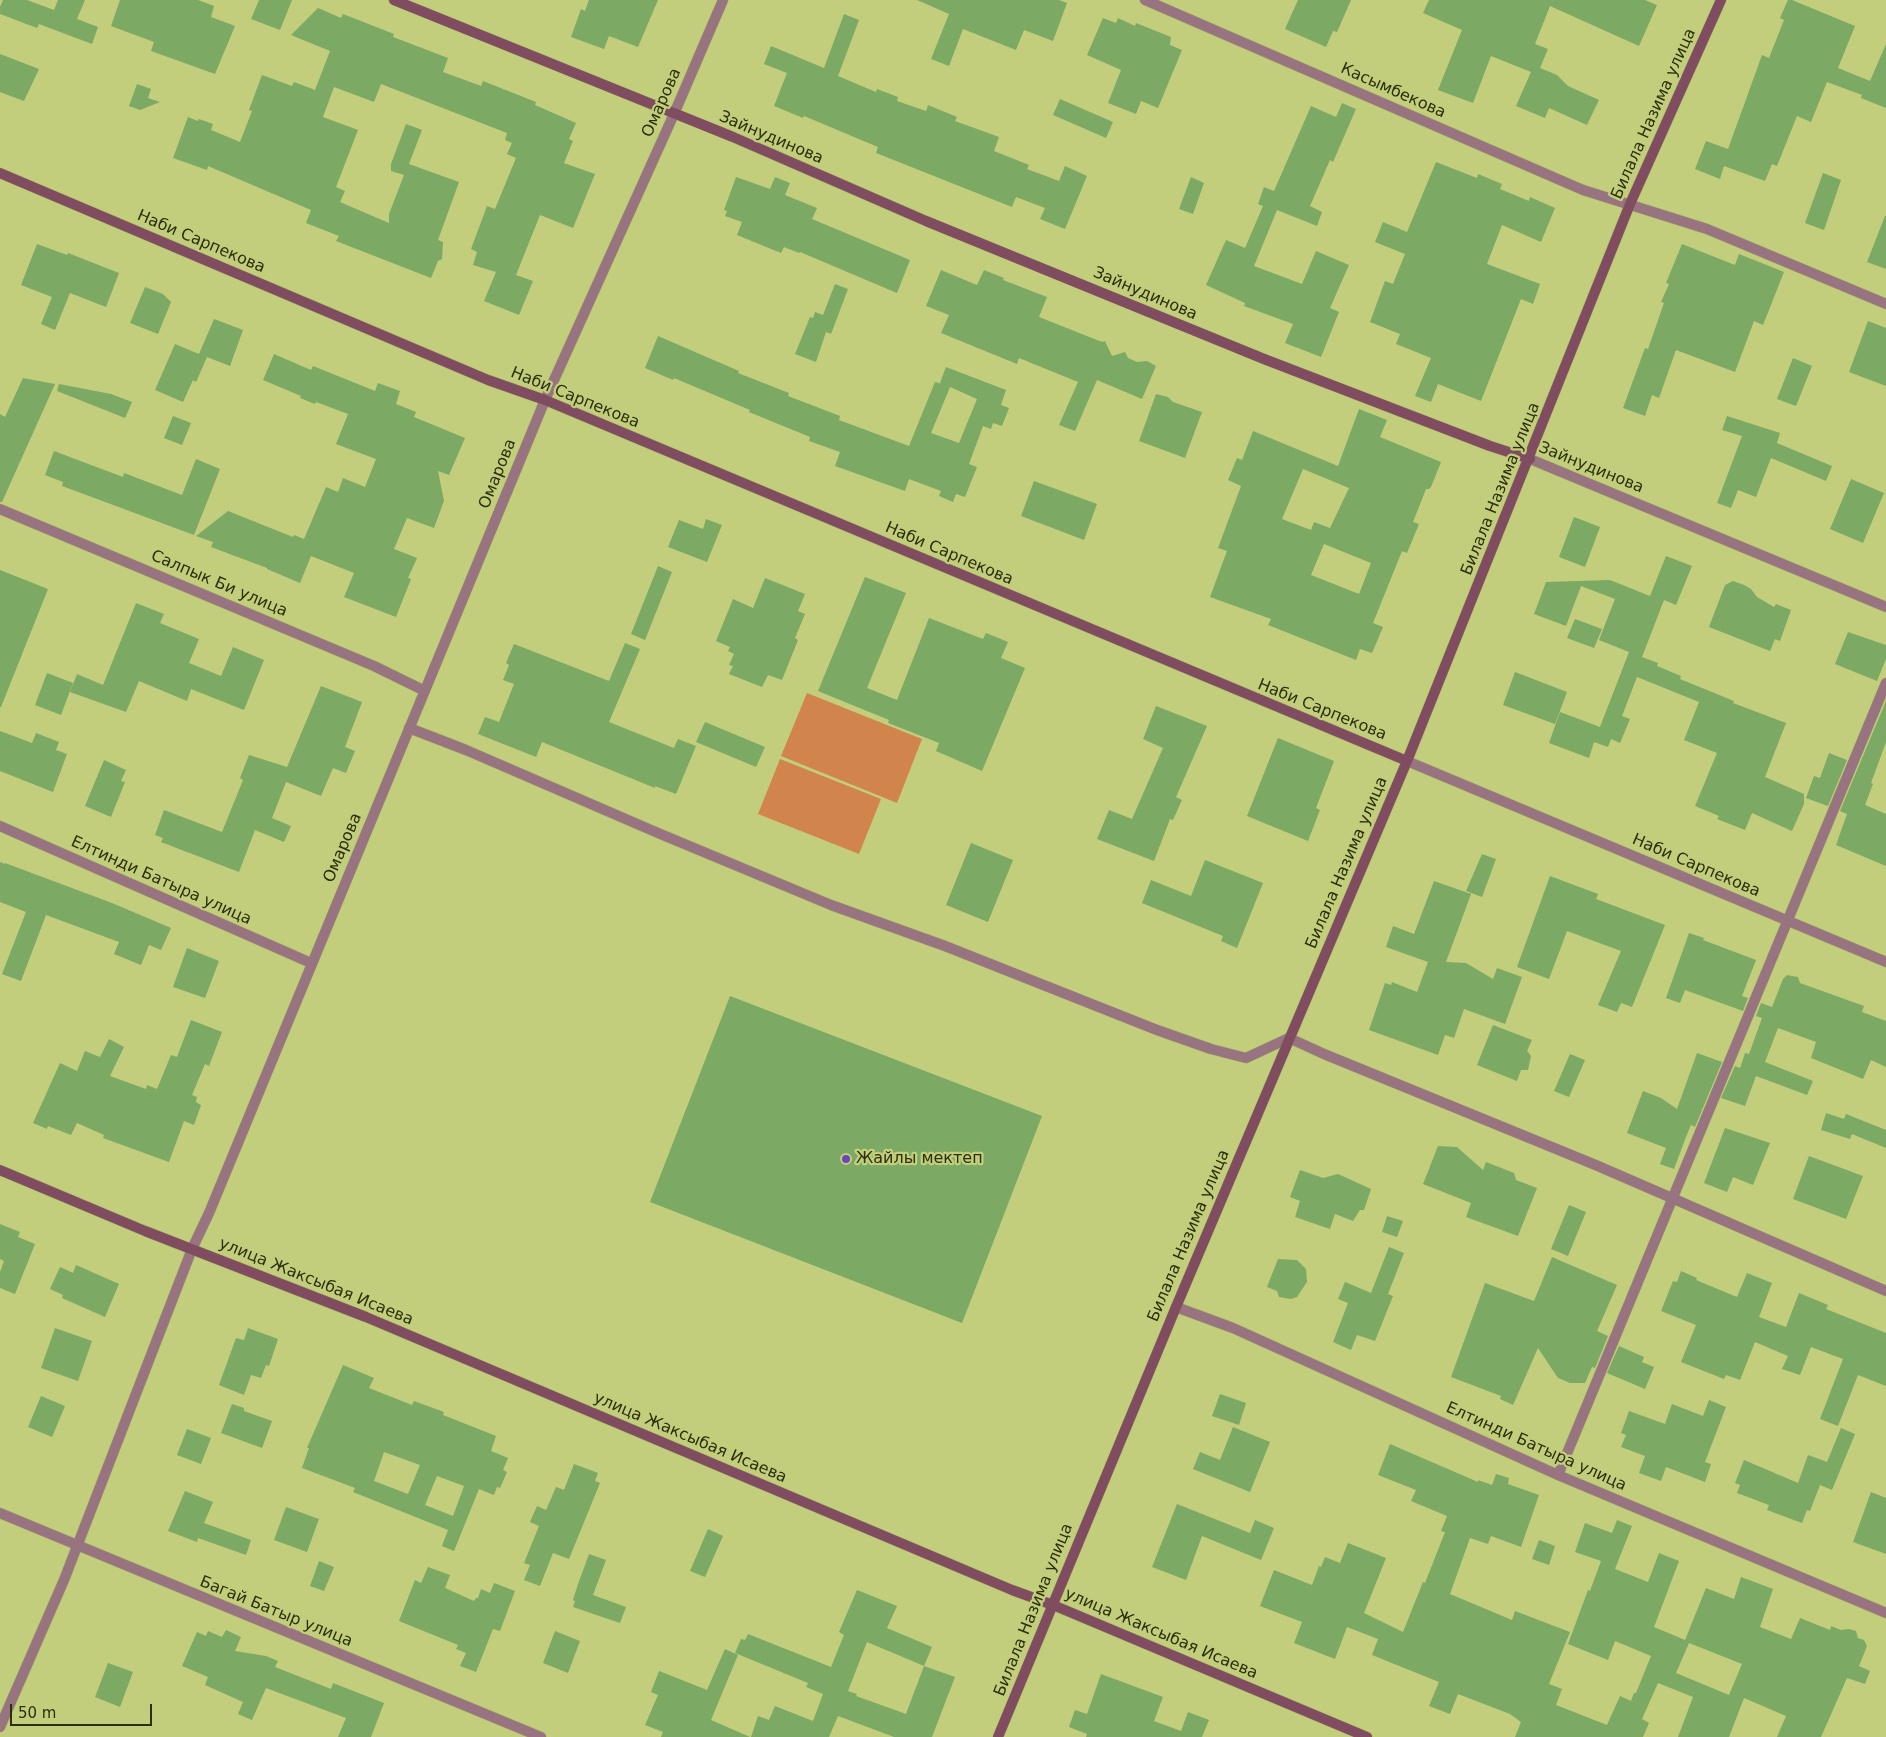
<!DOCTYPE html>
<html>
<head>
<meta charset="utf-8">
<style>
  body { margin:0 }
  #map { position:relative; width:1886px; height:1737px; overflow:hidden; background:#c2ce7b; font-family:"DejaVu Sans",sans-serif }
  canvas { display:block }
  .scale { position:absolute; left:10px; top:1704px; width:142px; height:22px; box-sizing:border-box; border:2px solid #2b2f0c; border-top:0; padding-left:6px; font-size:15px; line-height:18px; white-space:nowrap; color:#2b2f0c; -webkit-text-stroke:4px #c2ce7b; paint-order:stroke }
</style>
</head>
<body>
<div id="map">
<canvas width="1886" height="1737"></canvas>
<div class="scale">50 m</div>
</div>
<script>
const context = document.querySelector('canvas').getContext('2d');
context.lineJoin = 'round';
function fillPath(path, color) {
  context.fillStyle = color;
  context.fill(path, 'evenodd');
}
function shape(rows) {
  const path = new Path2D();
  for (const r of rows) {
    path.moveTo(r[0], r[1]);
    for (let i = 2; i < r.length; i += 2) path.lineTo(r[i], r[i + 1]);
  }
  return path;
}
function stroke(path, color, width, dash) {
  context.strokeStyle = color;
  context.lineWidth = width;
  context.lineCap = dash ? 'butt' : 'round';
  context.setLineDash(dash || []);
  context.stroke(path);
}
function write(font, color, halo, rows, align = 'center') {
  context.font = font + ' "DejaVu Sans",sans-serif';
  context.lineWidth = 4.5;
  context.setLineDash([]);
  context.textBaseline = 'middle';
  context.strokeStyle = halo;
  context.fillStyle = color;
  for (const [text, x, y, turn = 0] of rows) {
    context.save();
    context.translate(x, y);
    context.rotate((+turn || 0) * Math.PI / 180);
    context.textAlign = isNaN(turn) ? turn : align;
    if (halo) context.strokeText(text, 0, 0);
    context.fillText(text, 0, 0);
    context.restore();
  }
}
fillPath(shape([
  [807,693,922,739,897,803,781,756],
  [780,759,881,799,859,854,758,814]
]), '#d1854d');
fillPath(shape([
  [3,0,27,0,54,10,58,0,85,0,77,19,98,27,92,44,39,24,37,28,0,14,0,7],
  [120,0,198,0,214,6,211,17,235,26,215,74,151,51,154,42,111,26],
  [259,0,292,0,280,30,251,19],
  [589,0,658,0,638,47,609,36,604,49,571,37,581,9,585,11],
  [917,0,1059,0,1067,3,1053,41,1024,30,1016,50,963,29,949,66,931,59,949,14],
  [1298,0,1351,0,1337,32,1333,31,1326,47,1285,29],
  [1429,0,1645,0,1657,5,1639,46,1550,6,1535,44,1548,49,1540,68,1557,75,1568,86,1599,100,1587,125,1549,108,1545,118,1516,106,1531,72,1491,56,1473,103,1438,90,1462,30,1423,13],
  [1788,0,1792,0,1855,26,1838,68,1870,81,1886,44,1886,108,1861,98,1862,95,1827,82,1811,122,1797,116,1777,166,1772,164,1765,181,1724,166,1720,179,1695,169,1706,141,1728,149,1762,55,1769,58,1784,20,1780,18],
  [318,8,341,18,343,14,394,34,393,37,448,58,443,72,481,86,483,81,536,102,535,105,576,123,569,139,573,141,564,163,595,174,573,228,540,215,516,275,533,281,519,315,484,301,496,272,473,265,477,252,471,249,487,206,495,209,516,158,507,154,512,143,505,140,507,133,381,84,374,102,334,87,323,117,358,130,336,187,345,191,340,202,389,223,389,214,404,175,391,171,391,164,406,124,422,130,409,164,459,182,438,240,443,242,442,259,438,261,431,278,336,241,339,236,306,223,311,210,208,166,207,170,173,158,188,117,198,121,199,119,213,124,211,130,240,142,252,111,249,110,262,75,292,86,294,82,315,90,330,51,291,35],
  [844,14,859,20,838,76,876,92,877,89,898,97,897,101,926,111,928,105,957,117,955,121,999,137,994,151,1029,165,1027,169,1059,181,1065,166,1087,176,1065,229,1040,219,1045,208,1016,197,1012,207,876,153,878,147,804,116,803,118,774,106,787,73,764,64,771,46,824,68],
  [1103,18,1116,23,1118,18,1135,26,1136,23,1171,37,1170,45,1182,50,1158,108,1141,101,1136,114,1108,103,1121,70,1087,55],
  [0,54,39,69,24,101,0,92],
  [137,84,151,89,148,98,160,102,140,110,129,106],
  [1060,99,1113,122,1106,138,1053,115],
  [1342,103,1356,109,1333,162,1330,160,1310,206,1322,212,1317,226,1277,210,1254,266,1302,284,1316,251,1349,265,1330,308,1339,312,1321,357,1285,343,1293,324,1244,306,1245,303,1206,285,1226,240,1245,248,1263,206,1258,204,1264,187,1274,191,1311,106,1336,117],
  [1436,162,1477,178,1478,174,1502,184,1500,189,1529,201,1530,197,1555,208,1541,242,1502,225,1487,264,1540,284,1533,304,1521,299,1481,401,1438,384,1431,402,1415,396,1431,358,1396,344,1400,334,1370,322,1385,281,1393,284,1405,254,1375,242,1383,222,1407,232],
  [1823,173,1841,180,1824,230,1805,223],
  [736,177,770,189,775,177,790,183,785,195,817,208,812,219,910,260,897,293,800,252,799,253,784,247,781,253,737,235,742,222,725,216,727,211,724,210],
  [1191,177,1204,183,1193,214,1179,209],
  [1885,216,1886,216,1886,269,1867,262],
  [37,244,67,255,68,253,119,273,106,307,70,293,55,330,41,324,52,297,21,285],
  [1682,244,1735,265,1739,254,1784,272,1763,325,1754,321,1735,372,1676,350,1659,398,1652,395,1645,416,1623,408,1645,348,1648,349,1664,303,1661,302,1669,284,1666,283],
  [941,270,977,285,984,270,1004,278,1003,280,1047,297,1039,317,1102,342,1105,341,1112,356,1125,352,1128,358,1137,362,1147,361,1156,366,1142,399,1097,380,1075,431,1059,425,1078,382,1019,358,1017,364,941,333,949,315,926,306],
  [835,284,848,289,831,334,826,332,816,362,795,354,810,317,813,318,815,312,823,315],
  [145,287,163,294,171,302,158,334,130,323],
  [214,319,243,330,230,366,207,357,196,382,193,380,183,402,155,390,175,344,199,354],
  [1868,321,1886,328,1886,386,1849,372],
  [658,336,739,371,738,373,789,393,788,396,840,416,839,420,909,446,935,382,942,384,940,383,946,367,1006,390,1001,405,1009,408,1002,426,993,423,991,429,983,426,969,464,977,467,965,497,956,494,953,502,939,496,941,491,909,479,905,491,835,466,840,452,809,441,810,437,749,412,750,410,674,378,673,380,645,368],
  [950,387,977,399,959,443,931,433],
  [274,354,311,370,313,366,375,391,378,383,400,391,396,404,416,412,414,417,465,438,449,475,438,471,444,501,434,528,407,518,394,549,417,558,408,578,411,579,396,617,344,597,354,573,311,556,300,583,267,569,267,568,211,547,213,542,196,536,228,511,293,537,294,535,304,539,326,487,338,492,343,478,365,487,376,459,336,444,348,414,316,402,315,404,300,398,301,396,263,380],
  [1793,358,1812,366,1796,406,1777,399],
  [23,378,55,384,2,502,0,502,0,414,5,417],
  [59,384,111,394,132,402,125,418,57,391],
  [1156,394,1168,397,1173,402,1202,412,1185,458,1139,441],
  [1359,409,1387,420,1380,437,1441,462,1431,487,1429,489,1426,489,1413,522,1419,524,1407,553,1402,551,1373,623,1383,627,1372,653,1360,649,1356,660,1268,625,1271,619,1210,597,1227,551,1218,548,1241,486,1228,480,1237,458,1242,460,1253,431,1338,466],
  [1303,469,1349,488,1330,528,1314,522,1311,530,1282,519],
  [1324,544,1371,563,1359,594,1311,575],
  [173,416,191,423,182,445,164,438],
  [1727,416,1780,433,1777,443,1832,466,1826,481,1771,458,1756,497,1738,490,1731,508,1717,503,1742,436,1722,430],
  [54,451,123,477,124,473,182,495,196,459,220,469,194,535,62,486,63,482,45,475],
  [1851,479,1884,493,1863,543,1830,529],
  [1034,481,1097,504,1084,540,1021,516],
  [1574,517,1600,527,1585,567,1559,557],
  [706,519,722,525,707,562,668,547,679,520,703,529],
  [1666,556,1692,566,1676,605,1664,600,1642,657,1658,663,1657,666,1681,676,1680,679,1734,701,1733,703,1786,723,1765,777,1804,794,1804,804,1792,831,1752,813,1745,830,1717,819,1719,816,1695,806,1717,753,1684,740,1699,702,1637,677,1622,716,1630,719,1620,743,1611,739,1608,747,1594,742,1589,758,1549,743,1560,712,1600,727,1629,652,1599,640,1615,599,1581,586,1566,626,1534,614,1546,582,1610,580,1650,596],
  [658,566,672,572,645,640,631,634],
  [0,570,48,589,1,707,0,707],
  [865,577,906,593,867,688,897,700,929,618,983,639,986,633,1008,642,1001,658,1025,668,982,771,936,751,939,743,888,723,889,720,818,691],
  [765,578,805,594,798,611,805,614,795,638,798,640,782,680,768,675,762,687,729,674,733,666,729,665,734,654,728,651,730,647,716,641,733,599,753,608],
  [1733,581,1744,585,1751,589,1757,597,1774,607,1776,604,1791,610,1780,641,1775,639,1770,651,1709,627,1725,585],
  [136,603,164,614,160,623,199,639,189,663,221,676,233,647,264,660,244,710,191,689,187,701,139,681,126,712,70,692,77,674,103,685],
  [1575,619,1602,629,1594,648,1567,638],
  [1848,632,1886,645,1886,659,1877,681,1835,664],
  [625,643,640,649,609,722,674,748,678,739,696,746,676,794,655,786,655,788,542,742,536,757,478,734,485,717,499,722,514,684,503,680,509,665,506,663,514,644,609,681],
  [1515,672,1567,692,1555,724,1503,705],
  [47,673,73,683,61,715,35,705],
  [321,686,362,702,345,747,355,751,346,773,333,768,321,796,286,782,272,818,291,826,284,842,255,830,239,872,161,842,163,838,155,835,164,810,222,832,243,780,240,778,249,755,287,767],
  [1886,701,1886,742,1871,783,1873,784,1865,805,1886,814,1886,866,1836,845,1847,814,1840,811],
  [1156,706,1207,726,1176,797,1182,800,1173,820,1170,819,1154,861,1097,839,1109,810,1132,819,1163,748,1143,739],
  [705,722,765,747,756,767,696,742],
  [0,731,32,743,36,733,59,742,56,750,67,754,53,792,0,771],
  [1278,738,1334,761,1316,808,1320,810,1308,841,1247,816],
  [1829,753,1847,760,1828,806,1806,798,1814,776,1820,778],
  [104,760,126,770,121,781,125,782,111,817,85,806],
  [971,843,1013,860,988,922,946,905],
  [1482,854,1496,859,1482,897,1466,891],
  [1205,860,1263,883,1237,948,1221,941,1223,936,1142,903,1151,880,1191,896],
  [0,862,5,864,5,863,112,903,171,928,161,950,149,945,141,965,114,954,119,942,46,915,21,981,2,974,26,912,0,902],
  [1550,876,1598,894,1596,899,1665,925,1632,1007,1621,1003,1617,1012,1598,1005,1621,951,1567,931,1549,979,1517,967],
  [1434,881,1471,894,1446,962,1466,963,1493,979,1497,968,1522,977,1505,1024,1464,1009,1454,1038,1445,1035,1438,1055,1369,1030,1385,983,1391,985,1392,982,1417,992,1428,962,1386,947,1393,926,1414,934],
  [1689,933,1704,938,1703,940,1756,960,1742,996,1748,998,1743,1011,1685,990,1680,1003,1666,998],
  [187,948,219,961,205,998,173,987],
  [1787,975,1798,977,1800,983,1864,1006,1862,1012,1886,1021,1886,1067,1871,1060,1863,1079,1811,1058,1816,1042,1778,1028,1765,1062,1813,1081,1807,1095,1756,1076,1745,1106,1721,1098,1735,1066,1740,1068,1745,1053,1749,1054,1762,1018,1756,1016,1761,1003,1772,1007,1783,979],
  [730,996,1042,1116,962,1323,650,1202],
  [191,1020,222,1032,209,1066,205,1064,192,1095,197,1097,196,1102,201,1105,194,1125,184,1121,169,1162,103,1138,104,1135,77,1123,71,1135,48,1126,47,1129,33,1123,60,1063,77,1071,85,1051,100,1057,109,1039,124,1047,110,1076,146,1089,147,1085,157,1089,171,1055,177,1057],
  [1493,1025,1532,1040,1527,1051,1531,1056,1528,1070,1521,1070,1517,1081,1477,1065],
  [1697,1053,1722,1062,1695,1127,1691,1125,1686,1137,1674,1169,1660,1164,1666,1148,1627,1133,1643,1091,1661,1098,1677,1109],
  [1570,1054,1585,1060,1569,1097,1554,1091],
  [1826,1113,1844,1119,1846,1114,1886,1130,1886,1148,1852,1134,1850,1139,1821,1130],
  [1725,1128,1770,1143,1753,1185,1733,1177,1727,1192,1704,1183],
  [1438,1146,1457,1147,1483,1170,1486,1162,1514,1173,1516,1180,1537,1188,1518,1236,1466,1217,1471,1203,1423,1184],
  [1809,1156,1863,1176,1846,1219,1793,1199],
  [1300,1170,1323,1178,1338,1174,1371,1189,1364,1210,1360,1210,1353,1221,1335,1214,1330,1229,1295,1217,1300,1201,1290,1197],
  [1569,1205,1586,1212,1568,1256,1551,1249],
  [1387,1216,1403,1221,1397,1237,1382,1232],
  [0,1224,20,1232,18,1237,35,1244,15,1294,0,1288,0,1272,4,1261,0,1259],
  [1389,1247,1404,1253,1388,1294,1393,1296,1375,1341,1357,1335,1351,1350,1333,1342,1348,1303,1338,1299,1345,1282,1371,1293],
  [1552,1257,1617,1285,1597,1331,1608,1336,1606,1341,1595,1368,1592,1367,1585,1383,1570,1383,1558,1378,1538,1348,1513,1405,1500,1399,1501,1396,1451,1377,1485,1283,1534,1301],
  [1278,1259,1297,1260,1306,1269,1307,1282,1297,1297,1291,1299,1279,1297,1277,1291,1267,1287],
  [76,1265,119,1284,105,1317,62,1298,63,1295,50,1289,60,1267,73,1273],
  [1681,1271,1697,1278,1696,1280,1737,1297,1747,1273,1772,1283,1759,1317,1786,1327,1799,1293,1828,1305,1826,1309,1886,1333,1886,1386,1858,1375,1838,1426,1820,1419,1843,1359,1811,1347,1800,1375,1782,1369,1788,1356,1755,1342,1740,1380,1726,1375,1724,1379,1681,1362,1696,1325,1661,1311,1673,1281,1677,1282],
  [55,1328,92,1341,78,1381,41,1368],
  [248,1328,278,1339,269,1366,266,1365,261,1378,251,1375,244,1395,219,1385,236,1338,244,1340],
  [1619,1346,1644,1357,1642,1362,1654,1367,1645,1389,1607,1373],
  [343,1365,374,1378,369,1388,412,1405,414,1401,444,1412,443,1415,496,1436,491,1451,508,1458,503,1470,507,1472,500,1488,497,1487,494,1495,479,1489,454,1551,442,1546,448,1530,353,1492,355,1488,302,1468,309,1448,307,1448],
  [384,1452,420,1465,408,1494,374,1481],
  [437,1476,464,1486,453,1516,425,1505],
  [1220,1394,1246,1403,1239,1425,1212,1416],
  [41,1396,65,1406,52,1437,28,1427],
  [1709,1400,1726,1407,1705,1462,1711,1464,1705,1482,1666,1467,1661,1481,1639,1473,1645,1456,1621,1447,1626,1435,1621,1433,1629,1411,1665,1424,1672,1404,1703,1416],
  [232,1404,244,1408,244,1411,272,1421,262,1448,221,1433],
  [1233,1427,1270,1442,1250,1492,1193,1469,1200,1452,1220,1460],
  [1841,1428,1855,1434,1832,1490,1820,1485,1810,1511,1807,1510,1802,1523,1767,1510,1769,1505,1737,1493,1740,1485,1735,1483,1744,1460,1798,1483,1808,1455,1827,1462],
  [187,1429,211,1438,201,1464,177,1455],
  [1390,1444,1478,1482,1478,1480,1492,1485,1496,1474,1509,1478,1508,1484,1539,1495,1521,1547,1491,1536,1488,1544,1470,1538,1450,1594,1512,1620,1515,1611,1570,1632,1549,1684,1562,1689,1556,1705,1607,1725,1620,1696,1631,1701,1634,1693,1636,1693,1651,1656,1615,1641,1608,1660,1568,1644,1588,1590,1590,1591,1601,1561,1575,1552,1585,1523,1612,1533,1617,1520,1632,1526,1615,1569,1648,1582,1659,1553,1679,1561,1654,1627,1685,1640,1706,1588,1734,1599,1741,1577,1773,1589,1760,1627,1791,1639,1800,1618,1830,1630,1831,1626,1841,1630,1849,1629,1856,1631,1858,1638,1864,1640,1867,1646,1859,1666,1870,1671,1865,1684,1847,1678,1821,1737,1777,1737,1786,1716,1744,1698,1729,1737,1678,1737,1693,1697,1658,1683,1642,1719,1649,1723,1643,1737,1515,1737,1521,1722,1510,1714,1458,1694,1450,1714,1429,1706,1439,1682,1372,1655,1378,1639,1347,1627,1335,1659,1294,1643,1302,1622,1260,1606,1274,1570,1312,1585,1319,1566,1321,1567,1325,1557,1340,1563,1348,1543,1386,1558,1364,1613,1403,1632,1423,1582,1425,1583,1445,1532,1441,1531,1447,1516,1411,1501,1416,1490,1378,1475],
  [1689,1643,1742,1664,1729,1695,1676,1673],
  [574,1464,598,1473,595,1481,600,1483,569,1559,553,1553,540,1586,524,1580,530,1565,524,1563,539,1526,530,1522,537,1506,546,1510,556,1487,564,1490],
  [185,1491,213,1502,204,1523,251,1540,246,1555,198,1538,197,1542,168,1531],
  [1871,1492,1886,1498,1886,1554,1853,1542],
  [1177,1504,1250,1533,1255,1520,1274,1528,1261,1560,1202,1536,1186,1580,1152,1567],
  [286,1507,319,1519,307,1552,274,1540],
  [708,1529,723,1536,705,1577,690,1571],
  [1539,1540,1555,1546,1549,1565,1532,1559],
  [589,1554,606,1560,593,1595,626,1607,620,1623,573,1607,575,1601,573,1600,578,1584],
  [319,1561,334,1567,324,1591,310,1586],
  [428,1567,450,1575,445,1588,474,1601,476,1598,478,1598,481,1589,490,1593,494,1583,515,1591,500,1631,493,1629,476,1672,460,1666,466,1653,456,1649,458,1645,399,1621,415,1580,421,1583],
  [857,1590,897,1606,887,1628,932,1647,924,1666,955,1677,932,1737,894,1737,838,1716,829,1737,751,1737,758,1716,769,1720,775,1706,813,1721,823,1694,806,1687,808,1683,735,1653,741,1639,745,1640,748,1634,831,1667,844,1635,839,1632],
  [867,1642,924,1666,906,1714,856,1696,857,1694,848,1691],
  [226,1630,241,1637,235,1651,266,1656,278,1661,275,1667,331,1689,333,1683,384,1703,371,1737,338,1737,346,1718,266,1688,252,1720,238,1714,243,1702,205,1685,208,1677,182,1666,197,1632,206,1636,208,1631,222,1637],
  [555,1631,580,1641,568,1673,543,1663],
  [725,1649,738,1655,711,1720,750,1737,661,1737,663,1732,645,1725,658,1695,651,1692,659,1671,707,1690],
  [108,1663,133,1672,120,1707,95,1697],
  [1101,1674,1163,1697,1154,1721,1181,1731,1188,1712,1209,1720,1202,1737,1086,1737,1087,1734,1069,1727,1075,1710,1087,1714]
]), '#7ca964');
const street = shape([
  [1145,0,1583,190,1707,229,1886,304],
  [1530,459,1886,607],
  [0,509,374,666,425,691],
  [409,728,466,750,658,833,831,905,945,946,1157,1030,1211,1049,1246,1058,1289,1038,1324,1054,1598,1166,1886,1291],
  [1407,761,1886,962],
  [0,826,311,963],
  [1176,1307,1233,1328,1558,1475,1886,1613],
  [1558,1475,1886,683],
  [0,1513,541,1737],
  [0,1727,64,1580,192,1249,209,1213,545,400,674,114,723,0]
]);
const secondary = shape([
  [394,0,733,137,926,221,1264,359,1490,446,1530,459],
  [0,173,488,380,545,400,1407,761],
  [0,1170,145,1231,366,1317,1012,1590,1053,1605,1367,1737],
  [998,1737,1176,1307,1407,761,1630,204,1721,0]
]);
stroke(street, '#a4ae65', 11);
stroke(secondary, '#a4ae65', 11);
stroke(street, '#977480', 10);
stroke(secondary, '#7f4c60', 10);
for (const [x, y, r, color] of [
  [846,1159,5,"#6e44bc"]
]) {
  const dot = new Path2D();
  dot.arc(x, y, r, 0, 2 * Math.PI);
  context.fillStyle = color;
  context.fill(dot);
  stroke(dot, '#c2ce7b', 2);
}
write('16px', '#2b2f0c', '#c2ce7b', [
  ["Касымбекова",1393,91,24],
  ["Омарова",662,103,-66],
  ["Билала Назима улица",1654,114,-66],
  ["Зайнудинова",771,138,23],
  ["Наби Сарпекова",201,242,23],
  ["Зайнудинова",1145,294,23],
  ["Наби Сарпекова",575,398,22],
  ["Зайнудинова",1591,468,22],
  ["Омарова",498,474,-68],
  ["Билала Назима улица",1501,489,-68],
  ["Наби Сарпекова",949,554,23],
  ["Салпык Би улица",219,584,23],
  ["Наби Сарпекова",1322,710,22],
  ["Омарова",343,848,-67],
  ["Билала Назима улица",1347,863,-67],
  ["Наби Сарпекова",1696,866,23],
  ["Елтинди Батыра улица",161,881,24],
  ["Билала Назима улица",1189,1236,-67],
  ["улица Жаксыбая Исаева",316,1282,22],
  ["улица Жаксыбая Исаева",690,1438,23],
  ["Елтинди Батыра улица",1536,1447,24],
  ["Билала Назима улица",1034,1610,-68],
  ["Багай Батыр улица",276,1612,22],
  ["улица Жаксыбая Исаева",1161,1634,23]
]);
write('16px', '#2b2f0c', '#c2ce7b', [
  ["Жайлы мектеп",856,1159]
], 'left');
</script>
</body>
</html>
